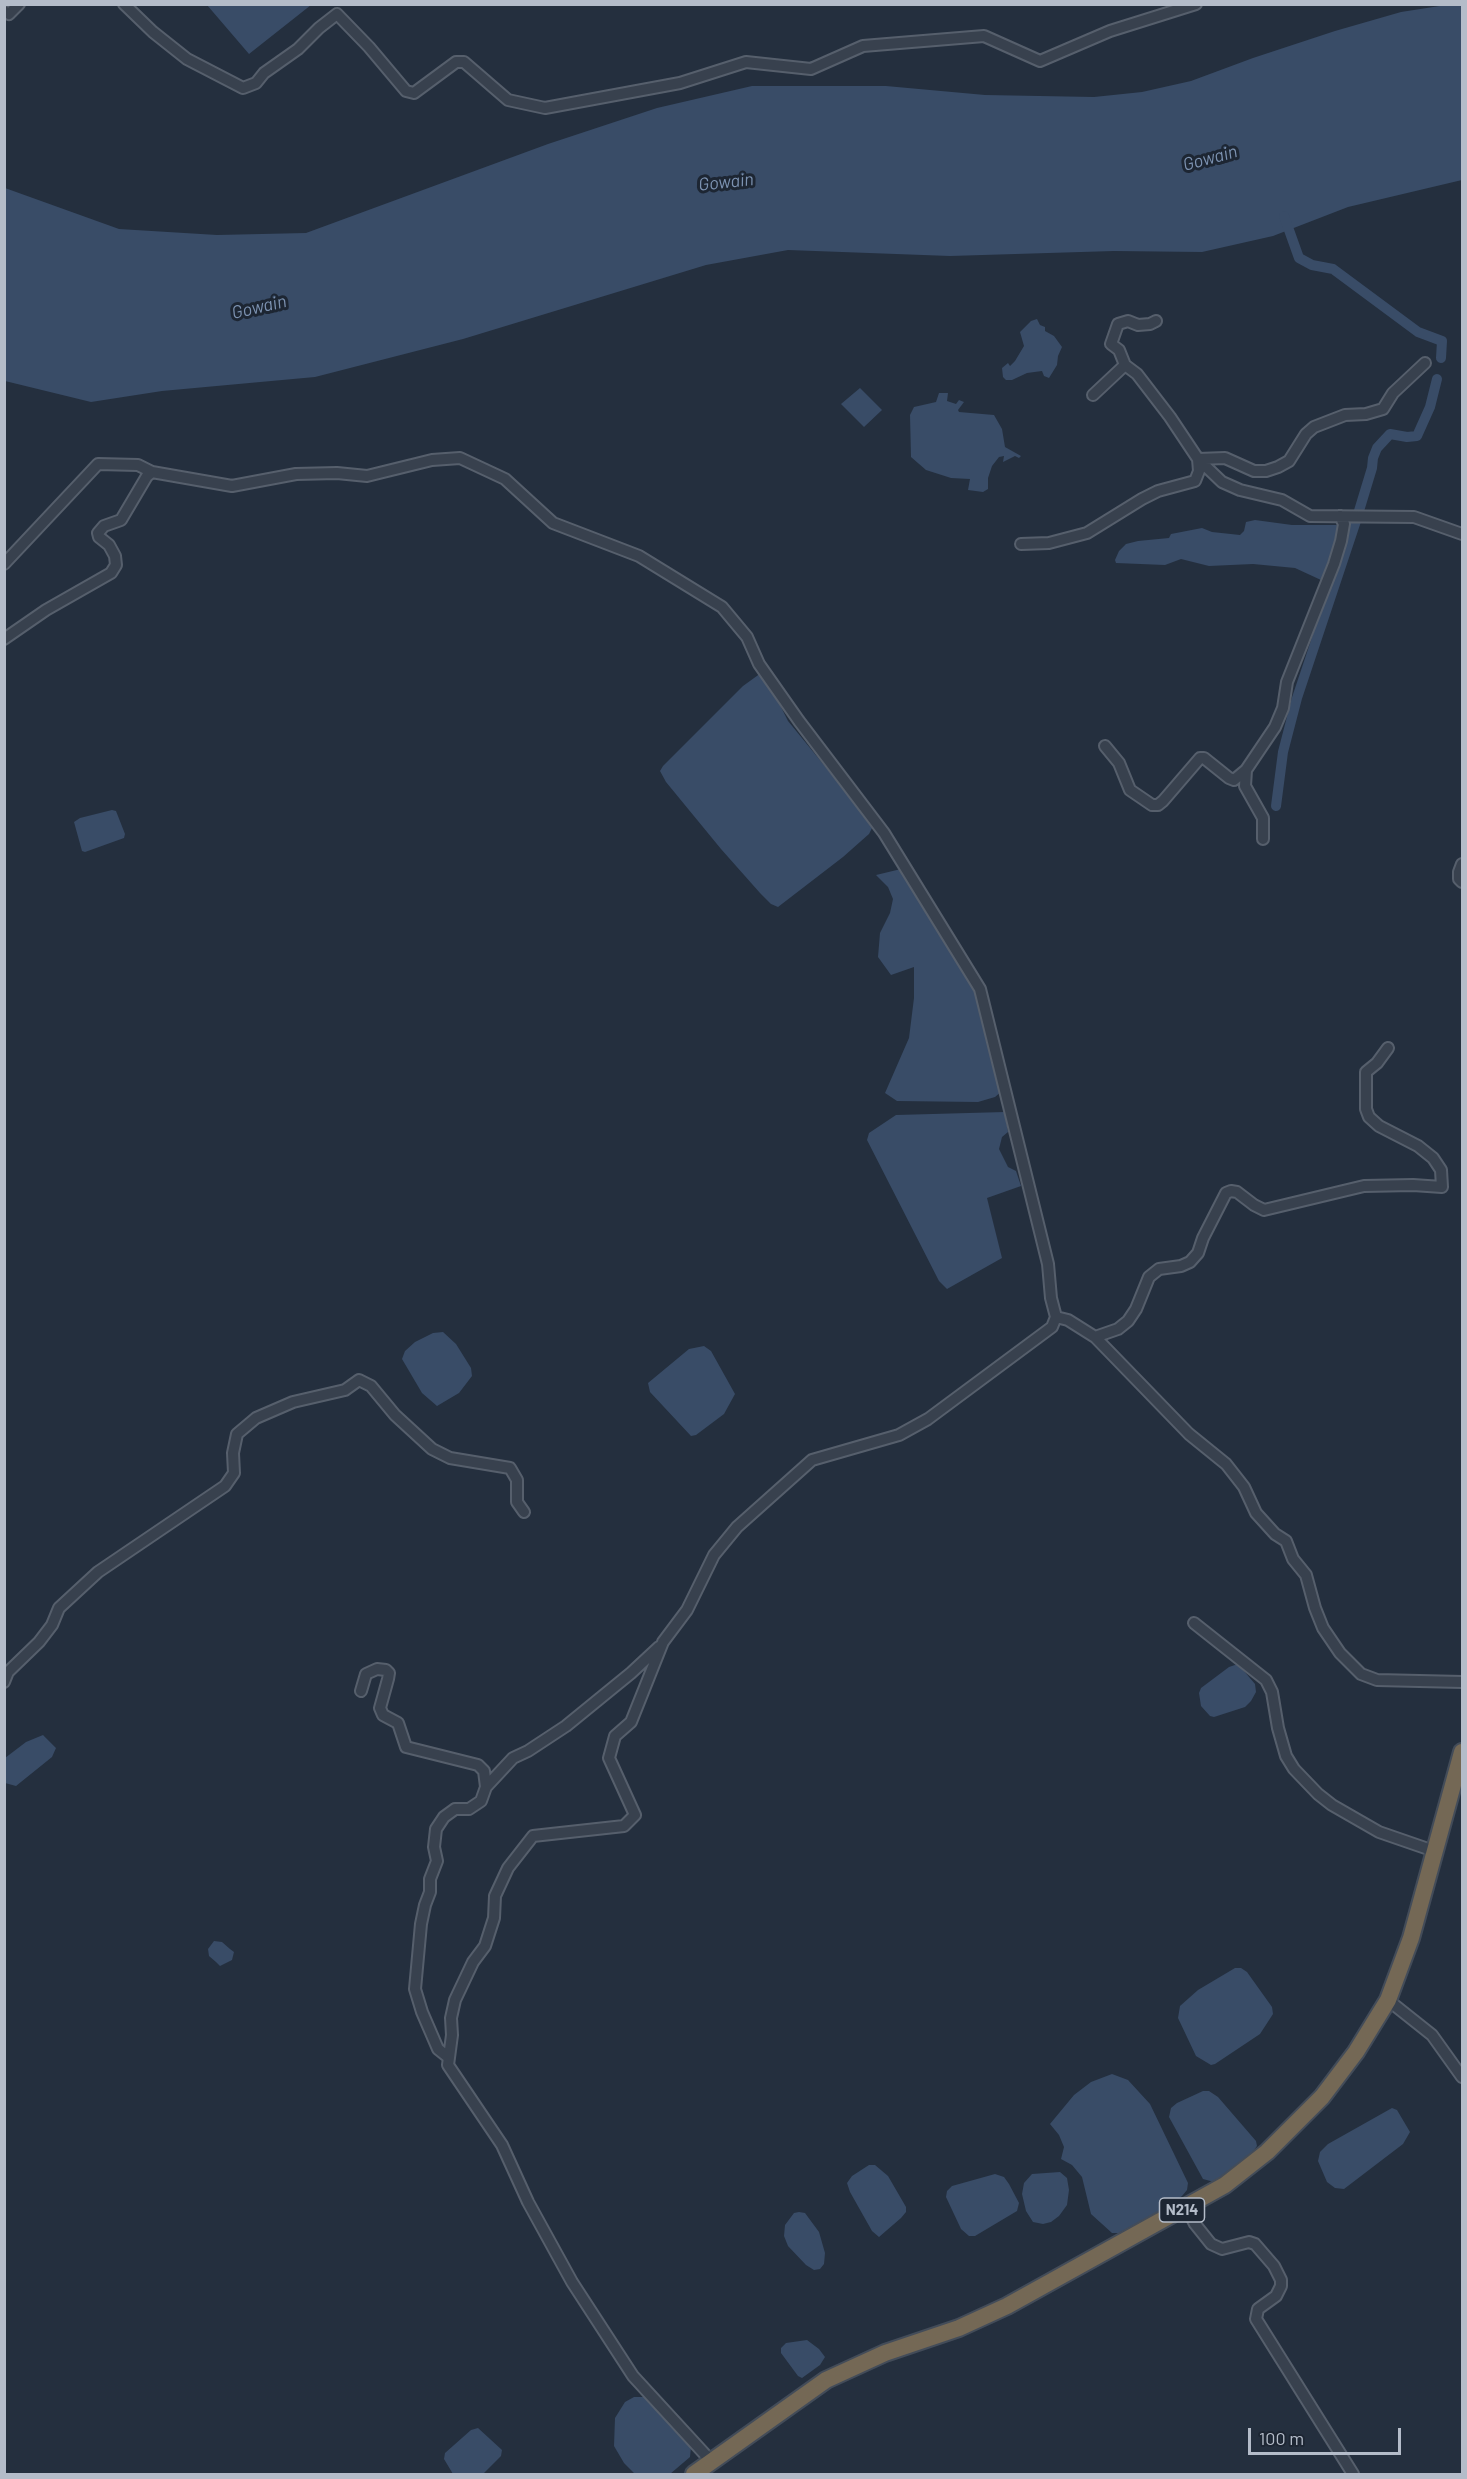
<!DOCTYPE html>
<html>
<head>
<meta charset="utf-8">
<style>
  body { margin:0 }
  #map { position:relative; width:1467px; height:2479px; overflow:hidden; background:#242f3e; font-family:Barlow,sans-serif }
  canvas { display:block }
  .frame { position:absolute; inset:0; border:6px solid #b4bcc9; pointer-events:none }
  .scale { position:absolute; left:1248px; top:2428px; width:153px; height:27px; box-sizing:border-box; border:3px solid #b4bcc9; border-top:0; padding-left:8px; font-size:18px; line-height:21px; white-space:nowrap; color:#b4bcc9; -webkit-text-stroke:4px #1d2633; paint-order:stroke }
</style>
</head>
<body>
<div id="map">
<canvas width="1467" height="2479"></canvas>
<div class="frame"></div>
<div class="scale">100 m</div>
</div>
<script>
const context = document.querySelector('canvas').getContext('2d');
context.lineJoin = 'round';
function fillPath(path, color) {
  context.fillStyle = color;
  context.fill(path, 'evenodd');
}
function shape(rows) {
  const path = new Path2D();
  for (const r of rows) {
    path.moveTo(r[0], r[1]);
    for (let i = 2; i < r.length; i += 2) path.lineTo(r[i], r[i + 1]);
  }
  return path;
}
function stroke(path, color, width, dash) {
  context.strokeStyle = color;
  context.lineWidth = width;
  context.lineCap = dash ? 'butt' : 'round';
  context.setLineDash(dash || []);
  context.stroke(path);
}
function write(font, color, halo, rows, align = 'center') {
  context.font = font + ' Barlow,sans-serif';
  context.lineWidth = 6;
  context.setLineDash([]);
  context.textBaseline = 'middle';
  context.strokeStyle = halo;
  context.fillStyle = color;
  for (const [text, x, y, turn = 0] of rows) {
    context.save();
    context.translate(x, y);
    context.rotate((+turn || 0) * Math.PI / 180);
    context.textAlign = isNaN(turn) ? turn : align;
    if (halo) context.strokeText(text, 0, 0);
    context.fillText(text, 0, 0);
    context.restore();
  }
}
fillPath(shape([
  [207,5,311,5,249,54],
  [1446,5,1462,5,1462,180,1348,207,1273,236,1202,252,1114,251,950,256,788,250,706,265,463,339,315,377,162,391,91,402,5,381,5,188,119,229,217,235,306,233,548,144,657,108,752,86,886,86,985,95,1094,97,1142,92,1191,81,1253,58,1335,31,1401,12],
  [1037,319,1040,325,1045,327,1045,331,1054,336,1062,347,1058,356,1057,365,1049,378,1044,376,1042,371,1027,373,1012,380,1006,380,1003,377,1002,368,1008,363,1010,366,1015,361,1024,346,1020,332,1031,321],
  [860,388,882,410,864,427,841,404],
  [939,393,948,393,947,401,956,404,959,400,964,402,958,410,959,412,994,415,1002,429,1005,447,1021,456,1019,458,1015,456,1003,462,1004,456,999,457,992,466,988,478,988,489,983,492,968,490,970,479,951,478,926,470,911,457,910,415,914,407,936,402],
  [1255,520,1292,525,1337,525,1339,529,1329,565,1321,580,1295,568,1253,564,1209,566,1181,559,1165,565,1116,563,1115,560,1119,551,1126,544,1138,541,1169,538,1171,534,1202,528,1212,532,1240,535,1244,531,1246,522],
  [761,673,774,693,788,721,846,792,872,828,869,834,843,857,778,907,771,904,760,893,721,849,666,782,660,771,663,766,743,686],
  [112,810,116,811,125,834,124,838,85,852,82,851,74,822,80,818],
  [901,869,979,995,1002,1091,995,1097,978,1102,897,1101,885,1093,909,1038,914,998,914,967,891,975,878,957,880,933,890,913,893,899,888,887,876,875],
  [1005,1112,1008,1132,1002,1137,999,1149,1008,1167,1016,1171,1021,1186,987,1198,1002,1258,947,1289,939,1281,867,1140,869,1133,896,1115],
  [443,1332,456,1344,471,1368,472,1376,459,1393,437,1406,422,1393,402,1359,405,1351,415,1342,433,1333],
  [704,1346,711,1351,735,1394,724,1414,696,1435,691,1436,650,1392,648,1383,689,1349],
  [1238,1664,1255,1684,1256,1692,1251,1701,1245,1707,1214,1717,1210,1716,1201,1706,1199,1693,1201,1688,1229,1667],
  [43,1735,56,1748,52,1757,16,1786,5,1783,5,1758,26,1742],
  [214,1941,222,1942,230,1949,234,1952,232,1960,220,1966,216,1962,209,1956,208,1949],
  [1235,1968,1241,1968,1247,1972,1272,2007,1273,2014,1260,2034,1215,2064,1211,2065,1196,2056,1178,2018,1180,2006,1198,1990],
  [1112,2074,1128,2080,1150,2104,1188,2183,1187,2190,1182,2196,1162,2210,1119,2233,1112,2233,1091,2214,1082,2177,1072,2165,1061,2159,1064,2147,1059,2135,1050,2124,1074,2095,1091,2082],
  [1203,2091,1209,2091,1218,2097,1256,2141,1257,2146,1252,2153,1214,2182,1203,2179,1169,2117,1171,2108,1177,2103],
  [1392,2108,1397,2110,1410,2132,1403,2144,1344,2189,1335,2188,1327,2182,1318,2161,1320,2152,1328,2144],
  [869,2165,875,2165,888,2176,906,2207,906,2212,901,2218,879,2237,872,2231,850,2192,847,2183,852,2176],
  [1060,2172,1067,2178,1069,2190,1067,2205,1059,2216,1051,2222,1043,2224,1033,2222,1026,2211,1022,2194,1024,2183,1032,2174],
  [995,2174,1004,2177,1009,2184,1019,2203,1017,2211,975,2236,969,2236,961,2229,946,2197,947,2191,952,2186],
  [799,2212,805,2213,819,2232,825,2253,824,2264,820,2269,814,2270,806,2265,788,2246,784,2236,785,2225,794,2213],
  [807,2340,819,2349,825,2357,820,2365,802,2378,798,2376,781,2353,781,2348,786,2343],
  [634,2397,645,2397,691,2447,690,2457,670,2474,635,2474,624,2463,614,2446,615,2418,625,2402],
  [478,2428,502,2450,501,2456,483,2474,453,2474,444,2459,445,2453,471,2430]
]), '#394c67');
stroke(shape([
  [1284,216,1299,258,1312,265,1333,269,1418,332,1442,341,1441,358],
  [1276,806,1283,752,1297,698,1355,524,1372,468,1373,458,1377,448,1390,434,1407,437,1417,436,1430,407,1437,379]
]), '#394c67', 10);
const minor = shape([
  [124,4,153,32,187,59,243,88,256,83,264,73,298,49,319,28,337,14,369,47,406,91,414,93,456,62,464,62,508,100,545,108,680,83,746,62,811,69,863,46,984,36,1040,61,1110,31,1196,4],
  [4,11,9,14,19,4],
  [1125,365,1119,350,1111,344,1118,324,1128,321,1138,325,1150,324,1156,321],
  [1093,395,1125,365,1137,374,1170,417,1198,459,1222,482,1240,490,1282,500,1310,516,1414,517,1462,534],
  [1021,544,1049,543,1087,533,1142,499,1158,491,1195,481,1199,471,1198,459,1225,458,1254,471,1266,471,1278,467,1289,461,1306,434,1314,427,1345,415,1366,414,1383,409,1393,393,1425,363],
  [4,564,98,464,138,465,152,472],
  [4,639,46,610,111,573,116,565,115,556,109,545,99,537,98,533,104,526,121,520,147,476,152,472,232,486,296,474,337,473,367,476,432,460,460,458,505,479,553,523,639,556,722,607,747,637,759,664,799,721,884,833,980,989,1048,1264,1051,1298,1056,1317,1052,1327,928,1419,899,1435,812,1460,737,1527,714,1555,687,1610,663,1642,631,1722,615,1736,609,1758,635,1815,624,1826,533,1836,508,1868,495,1896,494,1918,485,1946,473,1962,455,2000,451,2018,452,2035,448,2065,502,2145,528,2202,572,2282,633,2376,712,2462],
  [1105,746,1119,763,1130,790,1152,805,1158,805,1163,801,1200,758,1204,758,1229,778,1234,780,1246,770],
  [1263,839,1263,818,1245,786,1246,770,1275,727,1283,708,1287,682,1334,564,1341,541,1344,524,1340,516],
  [1462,864,1459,872,1459,879,1462,882],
  [1056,1317,1068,1320,1095,1337,1189,1434,1226,1464,1244,1487,1256,1513,1275,1534,1286,1541,1293,1559,1306,1575,1315,1608,1323,1628,1340,1653,1361,1674,1377,1680,1462,1682],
  [1095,1337,1118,1329,1128,1321,1136,1309,1149,1277,1159,1269,1181,1266,1190,1262,1198,1253,1203,1238,1226,1193,1231,1191,1237,1192,1254,1205,1264,1210,1364,1186,1413,1185,1442,1187,1441,1170,1433,1158,1418,1146,1379,1126,1369,1117,1366,1109,1366,1072,1377,1063,1388,1048],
  [1194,1623,1266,1680,1272,1692,1278,1728,1286,1756,1294,1769,1318,1794,1332,1805,1379,1832,1434,1851],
  [4,1682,8,1672,39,1642,52,1625,59,1608,98,1572,225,1486,234,1473,233,1453,237,1434,256,1418,293,1402,345,1390,359,1380,371,1386,395,1415,432,1449,450,1458,510,1468,517,1480,517,1502,524,1512],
  [361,1691,366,1674,377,1669,386,1670,389,1673,388,1679,380,1708,383,1715,398,1723,406,1747,478,1765,484,1771,486,1787],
  [1388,2000,1432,2035,1462,2077],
  [448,2057,438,2049,422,2012,415,1989,421,1924,425,1905,430,1892,430,1879,437,1861,434,1847,436,1829,444,1817,455,1809,469,1809,481,1801,486,1787,513,1758,528,1751,566,1726,631,1673,659,1647],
  [1187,2208,1195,2224,1211,2244,1222,2249,1249,2242,1255,2244,1274,2266,1281,2280,1281,2286,1276,2296,1258,2309,1256,2319,1353,2474]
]);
const highway = shape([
  [694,2474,826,2380,885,2353,959,2328,1007,2306,1225,2185,1267,2152,1322,2097,1356,2052,1388,2000,1411,1938,1462,1752]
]);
stroke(minor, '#565f6c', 14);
stroke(highway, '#434c59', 20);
stroke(minor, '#38414e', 10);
stroke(highway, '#746855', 16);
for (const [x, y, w] of [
  [1182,2210,45]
]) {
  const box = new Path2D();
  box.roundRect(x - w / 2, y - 12, w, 24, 4.5);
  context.fillStyle = '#1d2633';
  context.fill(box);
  stroke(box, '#b4bcc9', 1.5);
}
write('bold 15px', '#b4bcc9', null, [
  ["N214",1182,2210]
]);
write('italic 18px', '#7c92b1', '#1d2633', [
  ["Gowain",1210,158,-15],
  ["Gowain",726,182,-6],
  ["Gowain",259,307,-13]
]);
</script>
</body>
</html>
